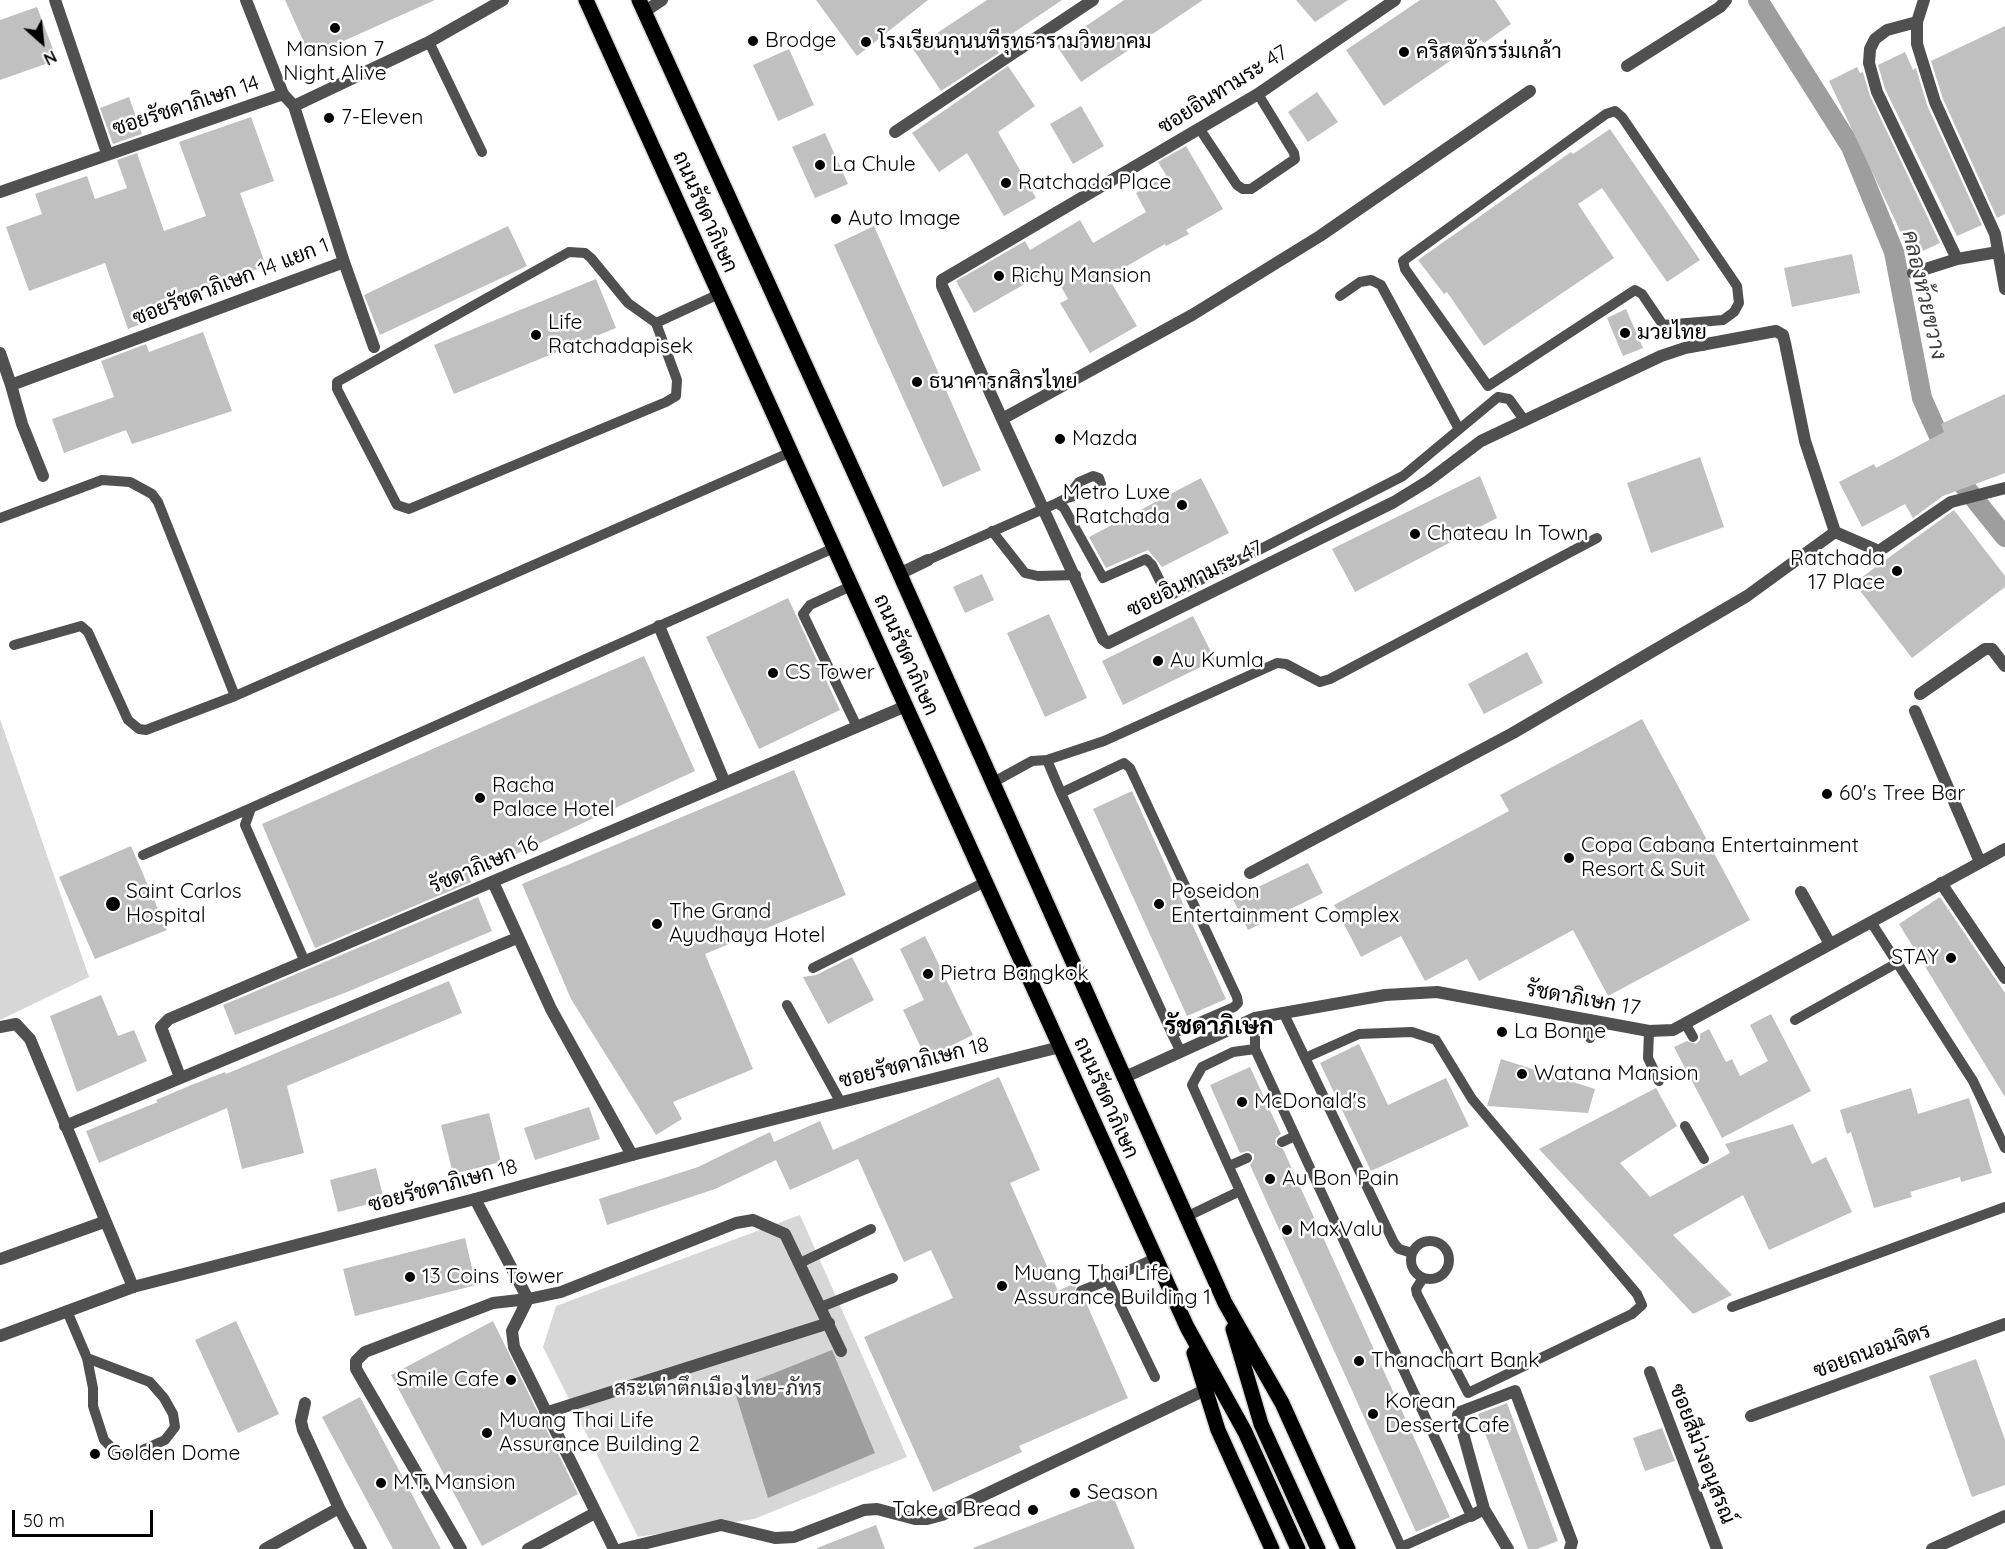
<!DOCTYPE html>
<html>
<head>
<meta charset="utf-8">
<style>
  body { margin:0 }
  #map { position:relative; width:2005px; height:1549px; overflow:hidden; background:#fff; font-family:Quicksand,sans-serif }
  canvas { display:block }
  .north { position:absolute; left:12px; top:12px; width:60px; height:60px; -webkit-text-stroke:4px #fff; paint-order:stroke; rotate:153deg; font-size:16px; font-weight:700; line-height:24px; text-align:center; color:#000 }
  .north::after { content:''; display:block; margin:auto; width:21px; height:27px; background:#000; clip-path:polygon(50% 0,100% 100%,50% 72%,0 100%) }
  .scale { position:absolute; left:12px; top:1510px; width:141px; height:27px; box-sizing:border-box; border:3px solid #000; border-top:0; padding-left:8px; font-size:18px; line-height:21px; white-space:nowrap; color:#000; -webkit-text-stroke:4px #fff; paint-order:stroke }
</style>
</head>
<body>
<div id="map">
<canvas width="2005" height="1549"></canvas>
<div class="north">N</div>
<div class="scale">50 m</div>
</div>
<script>
const context = document.querySelector('canvas').getContext('2d');
context.lineJoin = 'round';
function fillPath(path, color) {
  context.fillStyle = color;
  context.fill(path, 'evenodd');
}
function shape(rows) {
  const path = new Path2D();
  for (const r of rows) {
    if (r.length === 3) {
      path.moveTo(r[0] + r[2], r[1]);
      path.arc(r[0], r[1], r[2], 0, 2 * Math.PI);
      continue;
    }
    path.moveTo(r[0], r[1]);
    for (let i = 2; i < r.length; i += 2) path.lineTo(r[i], r[i + 1]);
  }
  return path;
}
function stroke(path, color, width, dash) {
  context.strokeStyle = color;
  context.lineWidth = width;
  context.lineCap = dash ? 'butt' : 'round';
  context.setLineDash(dash || []);
  context.stroke(path);
}
function write(font, color, halo, rows, align = 'center') {
  context.font = font + ' Quicksand,Sarabun,sans-serif';
  context.lineWidth = 5;
  context.setLineDash([]);
  context.textBaseline = 'middle';
  context.strokeStyle = halo;
  context.fillStyle = color;
  for (const [text, x, y, turn = 0] of rows) {
    context.save();
    context.translate(x, y);
    context.rotate((+turn || 0) * Math.PI / 180);
    context.textAlign = isNaN(turn) ? turn : align;
    if (halo) context.strokeText(text, 0, 0);
    context.fillText(text, 0, 0);
    context.restore();
  }
}
fillPath(shape([
  [0,719,89,977,0,1020],
  [800,1215,907,1457,754,1519,638,1537,543,1347,556,1306]
]), '#d7d7d7');
fillPath(shape([
  [832,1350,875,1453,768,1498,734,1389]
]), '#9e9e9e');
stroke(shape([
  [1758,0,1851,147,1894,252,1922,398,1957,477,2005,537]
]), '#9e9e9e', 20);
fillPath(shape([
  [285,0,435,0,310,56],
  [816,0,928,0,857,56],
  [987,0,1062,0,994,46,999,53,941,91,913,49],
  [1124,0,1203,0,1081,82,1057,46],
  [1296,0,1348,0,1315,22],
  [1420,0,1495,0,1511,24,1484,43,1481,40,1384,106,1346,50],
  [37,7,57,60,0,80,0,20],
  [2005,26,2005,214,1997,218,1943,99,1931,61],
  [789,49,814,105,778,121,753,65],
  [1905,52,1913,70,1916,68,1927,105,1982,225,1957,236,1885,89,1878,65],
  [1008,66,1035,106,998,132,1036,198,1004,216,967,153,939,172,912,133],
  [1857,67,1860,73,1863,72,1870,96,1940,243,1912,256,1829,81],
  [1317,92,1338,122,1308,142,1288,112],
  [129,97,142,134,113,144,100,108],
  [1081,106,1104,146,1073,164,1050,124],
  [251,117,274,181,240,193,266,266,199,290,198,287,160,300,165,315,128,329,105,263,29,291,6,227,42,214,35,194,87,176,95,199,127,188,117,160,137,153,164,231,206,216,179,142],
  [1610,129,1700,260,1667,282,1602,188,1578,204,1614,258,1484,346,1447,292,1444,294,1418,260,1571,152,1573,154],
  [825,133,848,184,815,198,792,147],
  [1186,146,1223,209,1186,230,1189,234,1166,246,1165,244,1108,277,1137,326,1090,353,1060,303,1068,299,1051,269,974,313,956,281,1025,241,1030,250,1080,220,1093,243,1146,212,1136,193,1166,175,1158,162],
  [508,226,527,266,380,335,364,295],
  [874,226,981,470,943,487,834,245],
  [1852,254,1860,293,1792,307,1784,268],
  [596,279,616,328,454,394,434,345],
  [1626,309,1643,348,1623,356,1607,318],
  [203,332,232,411,132,444,126,430,64,453,52,419,114,397,101,361,146,344,149,352],
  [2005,394,2005,473,1943,496,1913,518,1905,504,1862,527,1839,482,1874,464,1876,468,1944,432,1941,424],
  [1700,457,1724,527,1651,553,1627,483],
  [1480,476,1497,518,1355,592,1332,549],
  [1201,478,1229,533,1162,567,1148,550,1106,568,1089,537],
  [1954,510,2005,576,2005,587,1912,658,1854,583],
  [982,574,994,600,965,613,953,587],
  [788,598,840,710,759,749,706,637],
  [1049,614,1087,698,1045,717,1007,633],
  [1193,616,1215,660,1123,705,1102,661],
  [1527,652,1543,683,1484,714,1468,684],
  [644,656,695,771,469,876,471,882,315,948,262,824],
  [1642,719,1750,920,1608,996,1573,930,1479,981,1467,959,1425,981,1401,936,1361,957,1334,905,1509,811,1500,795],
  [794,770,846,895,705,954,753,1069,673,1102,682,1119,656,1135,571,999,522,884],
  [1132,791,1226,999,1187,1016,1093,809],
  [131,846,167,930,95,959,59,877],
  [1308,863,1323,893,1248,930,1233,899],
  [478,897,492,931,347,992,235,1035,223,1005],
  [1940,897,2005,993,2005,1097,1899,924],
  [925,936,973,1035,926,1058,903,1010,924,1000,900,949],
  [852,957,874,1000,828,1024,803,977,816,975],
  [449,981,462,1013,287,1086,304,1153,242,1169,227,1108,99,1163,86,1131,158,1102,156,1100,189,1086,225,1072,226,1074],
  [101,995,118,1036,134,1030,147,1061,77,1092,50,1016],
  [1771,1014,1811,1091,1722,1138,1674,1047,1687,1041,1696,1044,1700,1040,1700,1034,1709,1029,1726,1062,1732,1059,1740,1076,1768,1061,1750,1025],
  [1359,1044,1388,1105,1446,1078,1469,1126,1371,1171,1320,1063],
  [1501,1059,1595,1089,1588,1113,1487,1106],
  [1250,1067,1281,1134,1276,1138,1275,1145,1283,1149,1450,1517,1416,1532,1250,1165,1254,1159,1254,1154,1248,1151,1240,1153,1210,1085],
  [999,1077,1040,1170,1010,1183,1058,1291,1077,1282,1074,1294,1084,1298,1128,1398,1019,1446,1022,1452,933,1492,864,1337,953,1298,931,1250,904,1262,858,1159,790,1190,776,1160,715,1189,607,1225,599,1199,698,1167,770,1132,774,1142,820,1121,833,1150],
  [1656,1088,1677,1126,1620,1163,1650,1197,1730,1153,1725,1144,1793,1124,1812,1164,1826,1157,1852,1212,1769,1250,1743,1195,1673,1235,1732,1295,1693,1314,1539,1149],
  [1911,1088,1918,1114,1969,1098,1992,1173,1961,1182,1960,1177,1910,1192,1912,1197,1874,1208,1851,1132,1847,1134,1840,1110],
  [589,1107,600,1139,535,1160,524,1128],
  [489,1113,501,1162,453,1174,441,1125],
  [376,1168,384,1200,338,1212,330,1180],
  [465,1238,476,1285,355,1316,343,1269],
  [236,1321,279,1414,238,1433,195,1340],
  [493,1321,578,1494,482,1546,391,1375],
  [1976,1359,2005,1440,2005,1485,1972,1497,1929,1376],
  [360,1397,441,1549,393,1549,322,1417],
  [1507,1403,1558,1541,1537,1549,1528,1549,1478,1414],
  [1662,1428,1675,1461,1645,1471,1633,1438],
  [1112,1494,1135,1549,974,1549,973,1548],
  [876,1525,885,1549,817,1549,817,1548]
]), '#c0c0c0');
const primary = shape([
  [586,0,1187,1327,1245,1432,1298,1549],
  [639,0,873,514,1225,1303,1282,1403,1348,1549],
  [1233,1329,1261,1424,1318,1549],
  [1194,1353,1218,1430,1272,1549]
]);
stroke(primary, '#dbdbdb', 18);
stroke(shape([
  [429,42,482,152],
  [1615,111,1622,117,1737,286,1739,303,1734,312,1723,320,1663,325,1642,294,1635,290,1488,386,1405,269,1403,261,1606,114,1615,111],
  [1199,128,1237,185,1243,189,1251,189,1295,159,1294,153,1258,94],
  [569,252,585,253,591,258,628,303,656,323,677,380,676,396,666,402,409,509,397,505,337,389,337,382,569,252],
  [1340,296,1360,282,1371,280,1381,285,1459,429],
  [656,323,719,294],
  [1697,323,1703,346],
  [1057,503,1067,498,1079,482,1093,476,1099,478,1101,484,1095,491,1067,498],
  [0,518,102,480,130,482,152,494,158,502,235,696,791,452],
  [992,531,1025,573,1038,576,1076,575],
  [928,560,1057,503,1064,508,1103,578,1146,559,1152,565,1165,591,1173,594,1403,476,1498,397,1509,399,1525,421],
  [851,586,810,605,803,614,857,727],
  [14,645,81,626,88,632,128,720,139,729,146,730,235,696],
  [1047,760,1104,741,1277,663,1286,664,1320,682,1330,679,1597,538],
  [992,783,1032,761,1047,760,1061,793],
  [143,855,251,808],
  [1871,922,1973,1081,2005,1148],
  [305,962,245,825,251,808,834,548],
  [813,968,985,882],
  [787,1005,840,1101],
  [1283,1012,1394,1243,1399,1249,1412,1253],
  [1795,1020,1897,963],
  [1685,1023,1693,1037],
  [1649,1031,1648,1058,1659,1081],
  [1172,1034,1234,1007,1238,1003,1237,997,1130,768,1124,763,1061,793,1172,1034,1181,1052],
  [1590,1038,1595,1021],
  [1255,1049,1233,1052,1202,1067,1192,1085,1401,1547,1471,1516,1255,1049,1255,1018],
  [1305,1058,1359,1034,1412,1032,1436,1040,1472,1099,1637,1294,1642,1305,1632,1314,1468,1393,1417,1294,1416,1289,1423,1278],
  [1685,1126,1704,1159],
  [1282,1142,1295,1136],
  [1229,1166,1247,1158],
  [1186,1217,1240,1191],
  [1430,1260,19],
  [800,1263,871,1229],
  [1081,1291,1108,1280],
  [821,1307,893,1278],
  [1732,1307,2005,1207],
  [67,1311,87,1358,93,1388,93,1406,104,1440,117,1453,129,1456,165,1440,175,1427,173,1414,164,1398,150,1382,87,1358],
  [1155,1377,1108,1280,1155,1258]
]), '#505050', 10);
stroke(shape([
  [55,0,107,153],
  [1395,0,1258,94,942,280,942,286,1002,419,1103,639,1108,643,1394,502,1428,481,1481,441,1661,356,1685,348,1776,331,1783,335,1785,343,1805,441,1835,532,1879,551,1951,502,2005,488],
  [1924,0,1917,22,1917,44,1935,102,1995,234,2005,289],
  [644,12,662,0],
  [1917,22,1887,30,1875,39,1870,49,1869,63,1877,92,1957,259],
  [1627,66,1720,7,1726,0],
  [294,106,429,42,503,0],
  [895,132,1093,0],
  [0,192,283,94],
  [344,262,374,347],
  [1913,273,1957,259,1998,252],
  [0,353,11,385,344,262,294,106,283,94,246,0],
  [11,385,22,424,43,476],
  [1002,419,1192,315,1320,236,1530,91],
  [899,574,928,560],
  [659,626,725,783],
  [1920,694,1985,649,1992,649,2005,666],
  [1915,711,1980,862],
  [1250,873,1513,733,1747,596,1835,532],
  [493,882,551,1009,632,1155],
  [1941,883,2005,978],
  [1801,892,1830,944],
  [180,1077,161,1027,169,1019,906,706],
  [1123,1078,1255,1018,1385,995,1437,992,1649,1031,1673,1030,2005,849],
  [65,1126,517,938],
  [0,1259,104,1222],
  [0,1336,133,1287],
  [1650,1372,1717,1549],
  [305,1403,301,1421,303,1430,339,1508,361,1549],
  [545,1413,829,1323],
  [1751,1416,2005,1324],
  [1471,1516,1484,1509],
  [265,1549,339,1508],
  [461,1549,356,1369,356,1361,365,1352,493,1303,528,1299,475,1199],
  [528,1549,595,1513],
  [614,1549,514,1347,512,1331,528,1299,561,1292,736,1223,753,1220,785,1234,841,1351],
  [622,1549,721,1525,775,1538,794,1537,864,1510,877,1509,915,1519,927,1519,942,1515,1205,1390],
  [1508,1549,1484,1509,1458,1415,1460,1412,1515,1391,1572,1542,1570,1549],
  [1932,1549,2005,1516]
]), '#505050', 12);
stroke(shape([
  [0,1027,16,1024,30,1039,133,1287,475,1199,632,1155,1060,1047]
]), '#505050', 12);
stroke(primary, '#000', 15);
for (const [x, y, r, color] of [
  [335,28,6,"#000"],
  [753,41,6,"#000"],
  [866,42,6,"#000"],
  [1404,52,6,"#000"],
  [329,118,6,"#000"],
  [820,165,6,"#000"],
  [1006,183,6,"#000"],
  [836,219,6,"#000"],
  [999,276,6,"#000"],
  [1625,333,6,"#000"],
  [536,335,6,"#000"],
  [917,382,6,"#000"],
  [1060,439,6,"#000"],
  [1182,505,6,"#000"],
  [1415,534,6,"#000"],
  [1897,571,6,"#000"],
  [1158,661,6,"#000"],
  [773,673,6,"#000"],
  [1827,794,6,"#000"],
  [480,798,6,"#000"],
  [1569,858,6,"#000"],
  [113,904,8,"#000"],
  [1159,904,6,"#000"],
  [657,924,6,"#000"],
  [1951,958,6,"#000"],
  [928,974,6,"#000"],
  [1502,1032,6,"#000"],
  [1522,1074,6,"#000"],
  [1242,1102,6,"#000"],
  [1270,1179,6,"#000"],
  [1287,1230,6,"#000"],
  [410,1277,6,"#000"],
  [1002,1286,6,"#000"],
  [1359,1361,6,"#000"],
  [511,1380,6,"#000"],
  [1373,1414,6,"#000"],
  [487,1433,6,"#000"],
  [95,1454,6,"#000"],
  [381,1483,6,"#000"],
  [1075,1493,6,"#000"],
  [1033,1510,6,"#000"]
]) {
  const dot = new Path2D();
  dot.arc(x, y, r, 0, 2 * Math.PI);
  context.fillStyle = color;
  context.fill(dot);
  stroke(dot, '#fff', 2);
}
write('21px', '#000', '#fff', [
  ["Brodge",765,41],
  ["โรงเรียนกุนนทีรุทธารามวิทยาคม",878,42],
  ["Mansion 7",335,50,"center"],
  ["Night Alive",335,74,"center"],
  ["คริสตจักรร่มเกล้า",1416,52],
  ["7-Eleven",341,118],
  ["La Chule",832,165],
  ["Ratchada Place",1018,183],
  ["Auto Image",848,219],
  ["Richy Mansion",1011,276],
  ["Life",548,323],
  ["Ratchadapisek",548,347],
  ["มวยไทย",1637,333],
  ["ธนาคารกสิกรไทย",929,382],
  ["Mazda",1072,439],
  ["Metro Luxe",1170,493,"right"],
  ["Ratchada",1170,517,"right"],
  ["Chateau In Town",1427,534],
  ["Ratchada",1885,559,"right"],
  ["17 Place",1885,583,"right"],
  ["Au Kumla",1170,661],
  ["CS Tower",785,673],
  ["Racha",492,786],
  ["Palace Hotel",492,810],
  ["60's Tree Bar",1839,794],
  ["Copa Cabana Entertainment",1581,846],
  ["Resort & Suit",1581,870],
  ["Saint Carlos",126,892],
  ["Hospital",126,916],
  ["Poseidon",1171,892],
  ["Entertainment Complex",1171,916],
  ["The Grand",669,912],
  ["Ayudhaya Hotel",669,936],
  ["STAY",1939,958,"right"],
  ["Pietra Bangkok",940,974],
  ["La Bonne",1514,1032],
  ["Watana Mansion",1534,1074],
  ["McDonald's",1254,1102],
  ["Au Bon Pain",1282,1179],
  ["MaxValu",1299,1230],
  ["Muang Thai Life",1014,1274],
  ["Assurance Building 1",1014,1298],
  ["13 Coins Tower",422,1277],
  ["Thanachart Bank",1371,1361],
  ["Smile Cafe",499,1380,"right"],
  ["Korean",1385,1402],
  ["Dessert Cafe",1385,1426],
  ["Muang Thai Life",499,1421],
  ["Assurance Building 2",499,1445],
  ["Golden Dome",107,1454],
  ["M.T. Mansion",393,1483],
  ["Season",1087,1493],
  ["Take a Bread",1021,1510,"right"]
], 'left');
write('21px', '#000', '#fff', [
  ["ซอยอินทามระ 47",1223,90,-32],
  ["ซอยรัชดาภิเษก 14",186,106,-18],
  ["ถนนรัชดาภิเษก",705,212,66],
  ["ซอยรัชดาภิเษก 14 แยก 1",231,282,-21],
  ["ซอยอินทามระ 47",1195,579,-26],
  ["ถนนรัชดาภิเษก",906,655,66],
  ["รัชดาภิเษก 16",484,865,-23],
  ["รัชดาภิเษก 17",1583,999,10],
  ["ซอยรัชดาภิเษก 18",914,1063,-14],
  ["ถนนรัชดาภิเษก",1106,1098,66],
  ["ซอยรัชดาภิเษก 18",443,1186,-15],
  ["ซอยถนอมจิตร",1872,1351,-20],
  ["ซอยสีม่วงอนุสรณ์",1702,1454,69]
]);
write('21px', '#2e2e2e', '#fff', [
  ["สระเต่าตึกเมืองไทย-ภัทร",718,1389]
]);
write('italic 22px', '#3f3f3f', '#fff', [
  ["คลองห้วยขวาง",1924,295,77]
]);
write('bold 24px', '#000', '#fff', [
  ["รัชดาภิเษก",1219,1027]
]);
</script>
</body>
</html>
